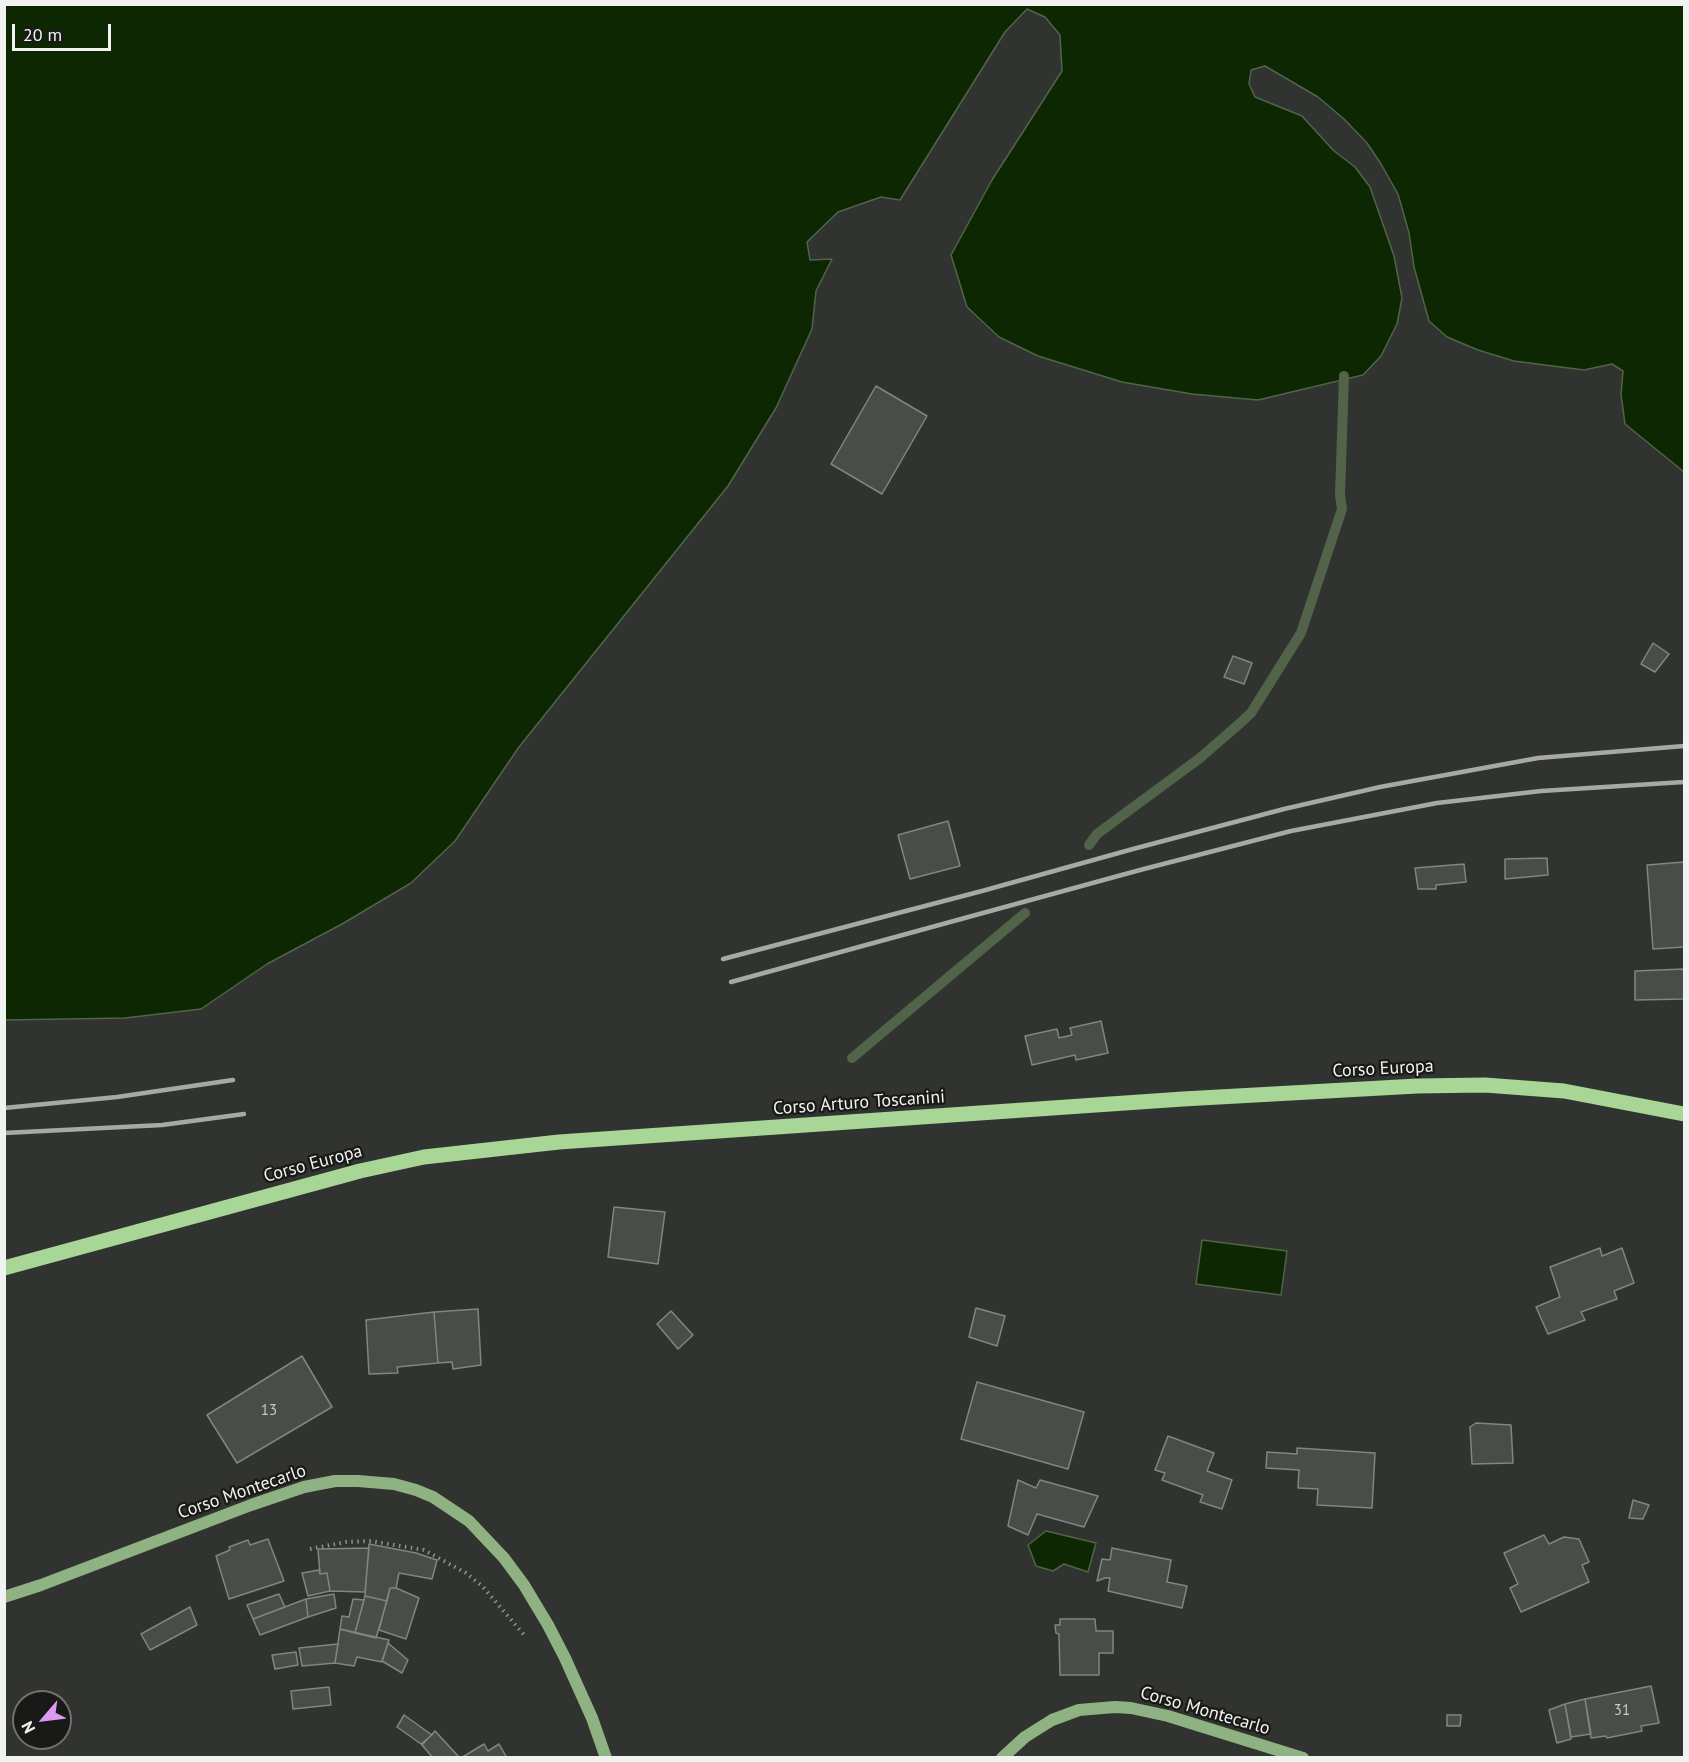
<!DOCTYPE html>
<html>
<head>
<meta charset="utf-8">
<style>
  body { margin:0 }
  #map { position:relative; width:1689px; height:1762px; overflow:hidden; background:#30332f; font-family:"PT Sans",sans-serif }
  canvas { display:block }
  .frame { position:absolute; inset:0; border:6px solid #f1f3f0; pointer-events:none }
  .north { position:absolute; left:12px; top:1690px; width:60px; height:60px; box-sizing:border-box; background:#191a18; border:2px solid #6f716e; border-radius:50%; rotate:242deg; font-size:16px; font-weight:700; line-height:24px; text-align:center; color:#f1f3f0 }
  .north::after { content:''; display:block; margin:auto; width:21px; height:27px; background:#dd99f3; clip-path:polygon(50% 0,100% 100%,50% 72%,0 100%) }
  .scale { position:absolute; left:12px; top:24px; width:99px; height:27px; box-sizing:border-box; border:3px solid #f1f3f0; border-top:0; padding-left:8px; font-size:18px; line-height:21px; white-space:nowrap; color:#f1f3f0; -webkit-text-stroke:4px #191a18; paint-order:stroke }
</style>
</head>
<body>
<div id="map">
<canvas width="1689" height="1762"></canvas>
<div class="frame"></div>
<div class="north">N</div>
<div class="scale">20 m</div>
</div>
<script>
const context = document.querySelector('canvas').getContext('2d');
context.lineJoin = 'round';
function fillPath(path, color) {
  context.fillStyle = color;
  context.fill(path, 'evenodd');
}
function shape(rows) {
  const path = new Path2D();
  for (const r of rows) {
    path.moveTo(r[0], r[1]);
    for (let i = 2; i < r.length; i += 2) path.lineTo(r[i], r[i + 1]);
  }
  return path;
}
function stroke(path, color, width, dash) {
  context.strokeStyle = color;
  context.lineWidth = width;
  context.lineCap = dash ? 'butt' : 'round';
  context.setLineDash(dash || []);
  context.stroke(path);
}
function write(font, color, halo, rows, align = 'center') {
  context.font = font + ' "PT Sans",sans-serif';
  context.lineWidth = 4.5;
  context.setLineDash([]);
  context.textBaseline = 'middle';
  context.strokeStyle = halo;
  context.fillStyle = color;
  for (const [text, x, y, turn = 0] of rows) {
    context.save();
    context.translate(x, y);
    context.rotate((+turn || 0) * Math.PI / 180);
    context.textAlign = isNaN(turn) ? turn : align;
    if (halo) context.strokeText(text, 0, 0);
    context.fillText(text, 0, 0);
    context.restore();
  }
}
const water = shape([
  [4,5,1684,5,1684,472,1625,424,1621,394,1623,371,1612,364,1584,370,1514,361,1478,350,1447,337,1429,321,1414,267,1409,233,1398,194,1381,164,1367,143,1344,119,1318,97,1265,66,1251,70,1249,84,1255,97,1302,116,1334,151,1355,167,1370,187,1394,256,1402,298,1397,324,1381,356,1363,375,1258,400,1192,394,1122,382,1038,356,999,337,967,307,951,255,992,180,1062,71,1060,35,1045,17,1027,9,1005,32,900,200,881,197,838,212,807,242,810,260,832,259,816,291,812,329,776,408,728,486,519,747,455,841,411,883,342,924,267,964,201,1009,125,1018,5,1020,4,5],
  [1202,1240,1287,1251,1281,1295,1196,1284,1202,1240],
  [1046,1531,1096,1543,1088,1572,1064,1564,1053,1571,1036,1566,1028,1545,1046,1531]
]);
fillPath(water, '#0d2703');
stroke(water, '#51644a', 1.5);
stroke(shape([
  [1089,845,1097,834,1200,758,1238,725,1251,713,1301,633,1342,509,1340,495,1344,376],
  [852,1058,1025,913]
]), '#51644a', 10);
const building = shape([
  [876,386,927,416,882,494,831,464,876,386],
  [1653,643,1669,654,1655,672,1641,664,1653,643],
  [1233,656,1252,663,1244,684,1224,677,1233,656],
  [948,821,960,866,910,879,898,835,948,821],
  [1547,858,1548,875,1505,879,1505,859,1547,858],
  [1684,862,1684,947,1653,949,1647,865,1684,862],
  [1464,864,1466,882,1436,885,1436,889,1418,889,1415,868,1464,864],
  [1684,969,1684,999,1635,1000,1635,971,1684,969],
  [1101,1021,1108,1053,1076,1060,1075,1055,1032,1065,1025,1036,1057,1029,1059,1038,1072,1035,1070,1028,1101,1021],
  [614,1207,665,1212,658,1264,608,1257,614,1207],
  [1600,1248,1602,1256,1622,1248,1634,1283,1614,1291,1617,1299,1581,1312,1585,1320,1548,1334,1536,1307,1560,1297,1550,1267,1600,1248],
  [976,1308,1005,1316,997,1346,969,1337,976,1308],
  [478,1309,481,1365,453,1369,452,1362,438,1363,434,1312,478,1309],
  [671,1311,693,1335,678,1349,657,1324,671,1311],
  [434,1312,438,1363,397,1367,398,1373,369,1374,366,1320,434,1312],
  [302,1356,332,1407,237,1463,207,1415,302,1356],
  [977,1382,1084,1412,1068,1469,961,1439,977,1382],
  [1476,1423,1511,1425,1513,1463,1472,1464,1470,1427,1476,1423],
  [1168,1436,1214,1453,1207,1471,1232,1480,1222,1509,1200,1502,1203,1495,1162,1480,1165,1473,1155,1470,1168,1436],
  [1297,1448,1375,1453,1372,1508,1317,1505,1318,1489,1298,1488,1299,1470,1266,1468,1267,1452,1297,1454,1297,1448],
  [1018,1480,1036,1488,1040,1480,1098,1496,1084,1527,1037,1514,1028,1535,1008,1526,1018,1480],
  [1633,1500,1649,1505,1643,1519,1629,1518,1633,1500],
  [1544,1535,1549,1544,1564,1537,1579,1539,1589,1562,1582,1565,1589,1582,1521,1612,1510,1588,1518,1584,1504,1553,1544,1535],
  [268,1539,284,1581,229,1599,216,1556,230,1550,229,1547,248,1540,250,1545,268,1539],
  [369,1544,416,1553,437,1560,432,1579,399,1573,396,1588,390,1588,387,1601,365,1596,369,1544],
  [369,1548,365,1592,330,1591,327,1573,320,1574,318,1549,369,1548],
  [1112,1548,1171,1560,1167,1582,1187,1586,1182,1608,1108,1591,1110,1578,1105,1578,1097,1581,1102,1559,1110,1560,1112,1548],
  [319,1570,320,1574,327,1573,330,1591,308,1596,302,1573,319,1570],
  [390,1588,396,1588,419,1598,406,1639,379,1630,390,1588],
  [279,1594,285,1607,253,1619,247,1605,279,1594],
  [334,1594,336,1608,308,1617,306,1599,334,1594],
  [365,1596,387,1601,376,1638,355,1633,365,1596],
  [306,1599,308,1617,260,1635,253,1619,306,1599],
  [353,1599,364,1600,355,1633,340,1629,342,1616,349,1617,353,1599],
  [190,1607,197,1625,150,1650,141,1634,190,1607],
  [1060,1619,1095,1619,1096,1631,1113,1631,1113,1653,1099,1653,1099,1675,1060,1675,1059,1634,1056,1633,1055,1625,1060,1625,1060,1619],
  [340,1629,389,1640,382,1662,357,1657,354,1666,335,1663,340,1629],
  [388,1643,408,1660,402,1673,382,1661,388,1643],
  [338,1644,335,1663,302,1666,299,1648,338,1644],
  [296,1652,298,1665,275,1669,272,1655,296,1652],
  [1651,1686,1659,1723,1641,1726,1642,1731,1607,1738,1606,1736,1591,1738,1585,1699,1651,1686],
  [329,1687,331,1705,293,1709,291,1691,329,1687],
  [1585,1699,1591,1734,1571,1737,1565,1704,1585,1699],
  [1565,1704,1571,1739,1557,1743,1549,1710,1565,1704],
  [404,1715,432,1735,421,1744,397,1727,404,1715],
  [1447,1715,1461,1715,1460,1726,1447,1726,1447,1715],
  [435,1731,459,1757,458,1758,433,1758,422,1745,435,1731],
  [484,1744,488,1751,499,1744,507,1758,461,1758,484,1744]
]);
fillPath(building, '#494c48');
stroke(building, '#828581', 1.5);
stroke(shape([
  [310,1549,346,1542,371,1541,424,1550,466,1573,483,1587,525,1636]
]), '#8f928e', 4, [1.5, 4.5]);
stroke(shape([
  [4,1597,41,1585,251,1505,304,1487,335,1481,358,1481,394,1484,416,1490,433,1497,469,1521,504,1558,524,1585,548,1625,565,1658,592,1718,606,1758],
  [1002,1758,1025,1737,1052,1720,1079,1710,1115,1707,1131,1708,1168,1716,1303,1758]
]), '#8eb281', 12);
stroke(shape([
  [4,1268,360,1171,424,1157,559,1142,1183,1099,1417,1086,1485,1085,1564,1091,1684,1114]
]), '#a7d697', 15);
stroke(shape([
  [723,959,982,891,1133,849,1284,809,1380,787,1538,758,1684,746],
  [731,982,1140,870,1291,831,1437,803,1541,791,1684,782],
  [4,1108,117,1097,233,1080],
  [4,1133,162,1125,244,1114]
]), '#a7a9a6', 4.5);
write('15px', '#c7c9c6', null, [
  ["13",269,1411],
  ["31",1622,1711]
]);
write('18px', '#f1f3f0', '#191a18', [
  ["Corso Europa",1383,1069,-3],
  ["Corso Arturo Toscanini",859,1103,-4],
  ["Corso Europa",313,1164,-15],
  ["Corso Montecarlo",242,1492,-19],
  ["Corso Montecarlo",1205,1711,16]
]);
</script>
</body>
</html>
